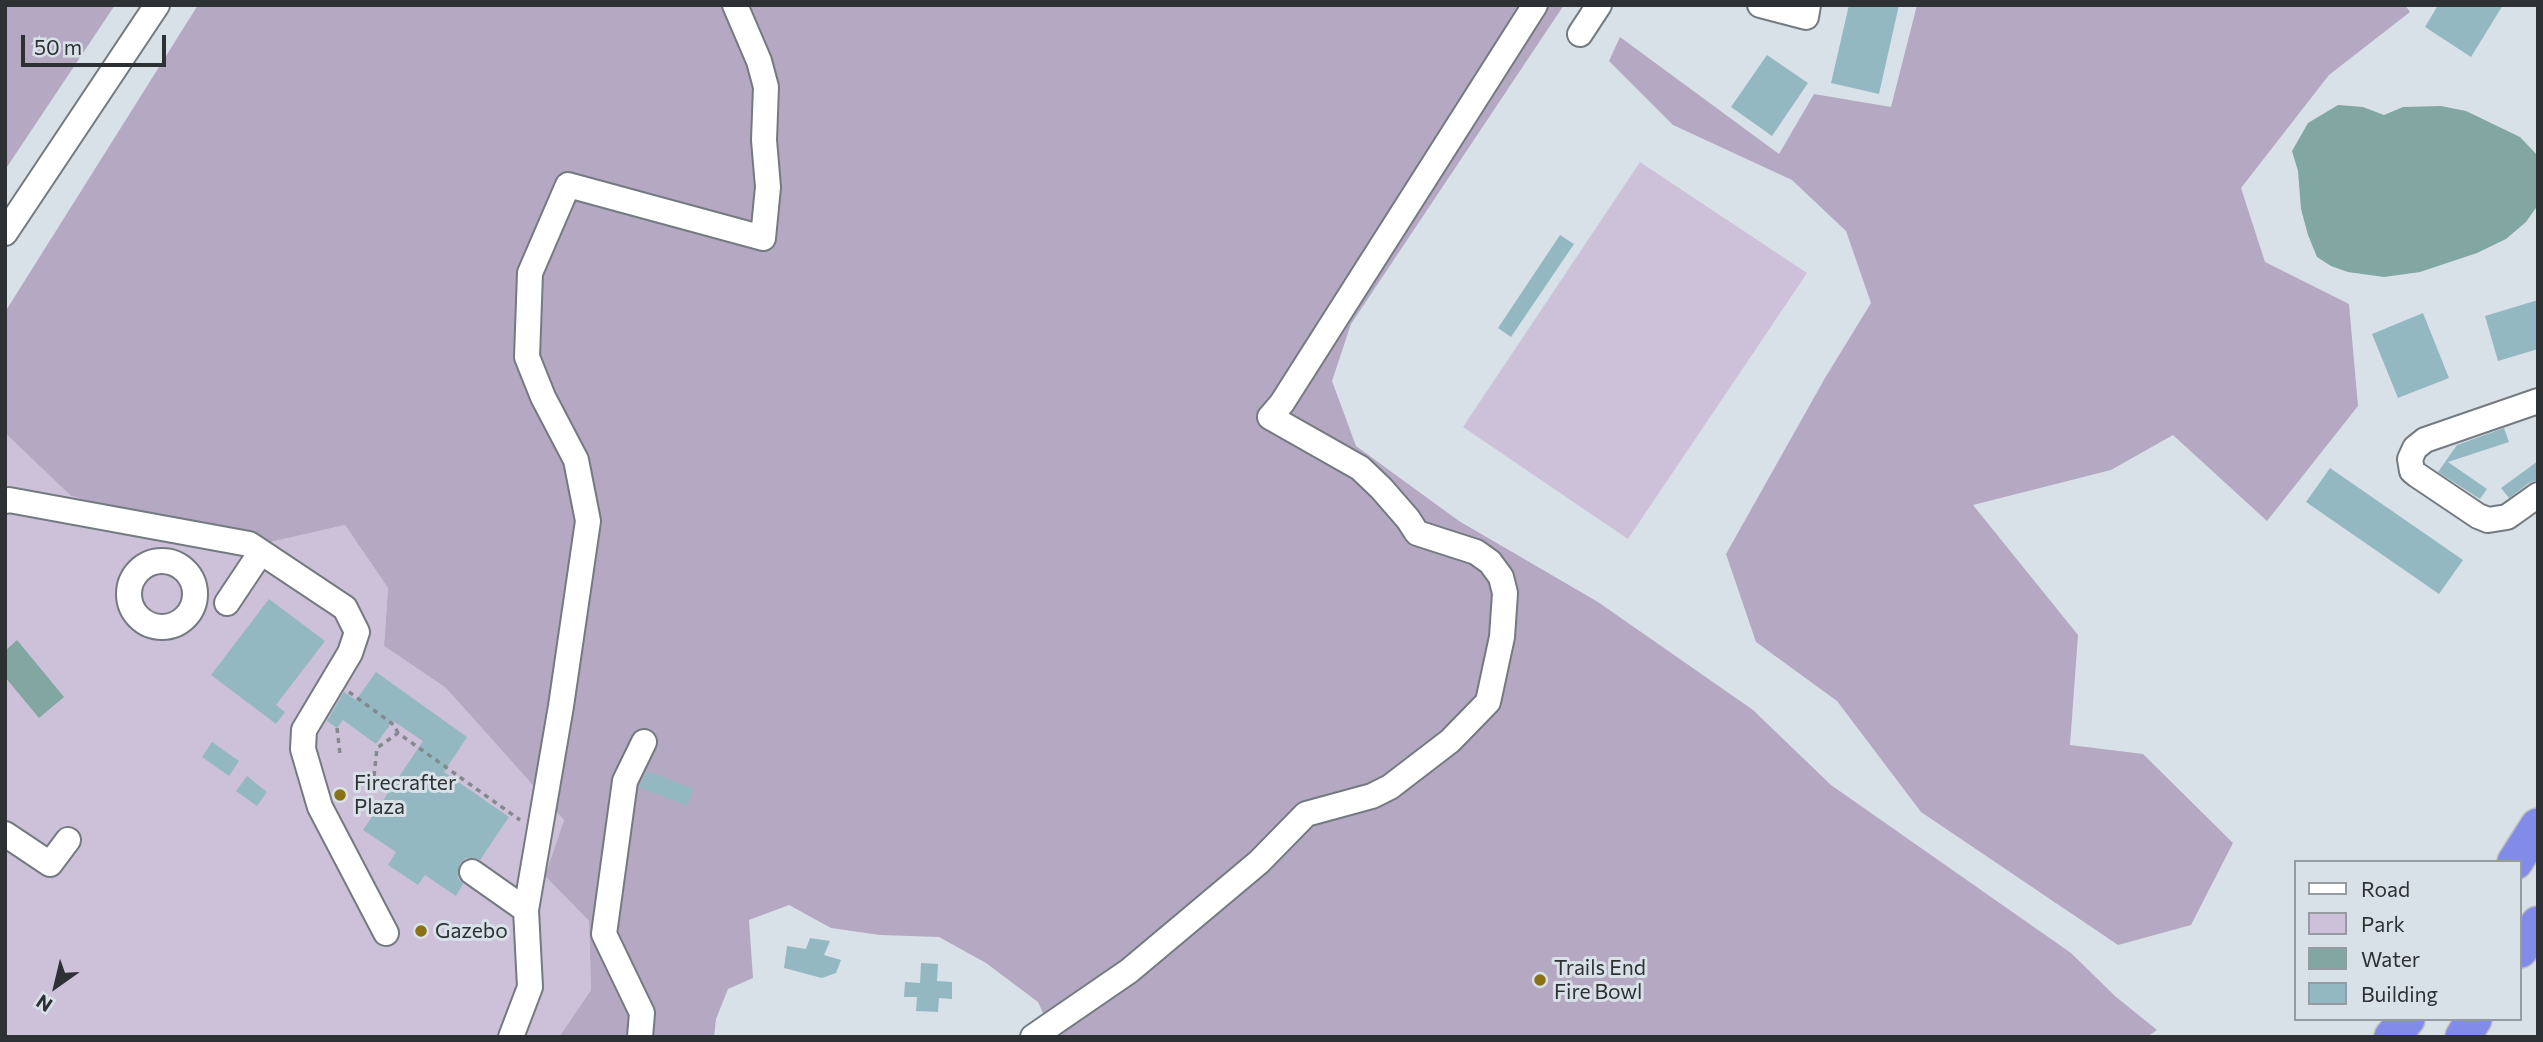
<!DOCTYPE html>
<html>
<head>
<meta charset="utf-8">
<style>
  body { margin:0 }
  #map { position:relative; width:2543px; height:1042px; overflow:hidden; background:#d9e1e8; font-family:Commissioner,sans-serif }
  canvas { display:block }
  .frame { position:absolute; inset:0; border:7px solid #2e3134; pointer-events:none }
  .legend { position:absolute; left:2294px; top:860px; width:228px; height:161px; box-sizing:border-box; background:#d9e1e8; border:2px solid #959ba0; margin:0; padding:9px 12px; list-style:none; font-size:21px; color:#2e3134 }
  .legend li { display:flex; align-items:center; gap:14px; height:35px }
  .legend b { width:35px; border:2px solid #959ba0 }
  .north { position:absolute; left:21px; top:951px; width:70px; height:70px; -webkit-text-stroke:5px #d9e1e8; paint-order:stroke; rotate:214deg; font-size:19px; font-weight:700; line-height:28px; text-align:center; color:#2e3134 }
  .north::after { content:''; display:block; margin:auto; width:24px; height:32px; background:#2e3134; clip-path:polygon(50% 0,100% 100%,50% 72%,0 100%) }
  .scale { position:absolute; left:21px; top:35px; width:145px; height:32px; box-sizing:border-box; border:4px solid #2e3134; border-top:0; padding-left:9px; font-size:21px; line-height:24px; white-space:nowrap; color:#2e3134; -webkit-text-stroke:5px #d9e1e8; paint-order:stroke }
</style>
</head>
<body>
<div id="map">
<canvas width="2543" height="1042"></canvas>
<div class="frame"></div>
<ul class="legend">
<li><b style="height:9px;background:#fff"></b>Road</li>
<li><b style="height:19px;background:#cdc1da"></b>Park</li>
<li><b style="height:19px;background:#82a6a1"></b>Water</li>
<li><b style="height:19px;background:#94b8c1"></b>Building</li>
</ul>
<div class="north">N</div>
<div class="scale">50 m</div>
</div>
<script>
const context = document.querySelector('canvas').getContext('2d');
context.lineJoin = 'round';
function fillPath(path, color) {
  context.fillStyle = color;
  context.fill(path, 'evenodd');
}
function shape(rows) {
  const path = new Path2D();
  for (const r of rows) {
    if (r.length === 3) {
      path.moveTo(r[0] + r[2], r[1]);
      path.arc(r[0], r[1], r[2], 0, 2 * Math.PI);
      continue;
    }
    path.moveTo(r[0], r[1]);
    for (let i = 2; i < r.length; i += 2) path.lineTo(r[i], r[i + 1]);
  }
  return path;
}
function stroke(path, color, width, dash) {
  context.strokeStyle = color;
  context.lineWidth = width;
  context.lineCap = dash ? 'butt' : 'round';
  context.setLineDash(dash || []);
  context.stroke(path);
}
function write(font, color, halo, rows, align = 'center') {
  context.font = font + ' Commissioner,sans-serif';
  context.lineWidth = 6;
  context.setLineDash([]);
  context.textBaseline = 'middle';
  context.strokeStyle = halo;
  context.fillStyle = color;
  for (const [text, x, y, turn = 0] of rows) {
    context.save();
    context.translate(x, y);
    context.rotate((+turn || 0) * Math.PI / 180);
    context.textAlign = isNaN(turn) ? turn : align;
    if (halo) context.strokeText(text, 0, 0);
    context.fillText(text, 0, 0);
    context.restore();
  }
}
fillPath(shape([
  [1640,162,1807,273,1628,539,1463,427],
  [5,433,71,496,262,544,345,525,388,588,384,646,446,688,564,820,545,876,589,921,591,990,559,1037,5,1037]
]), '#cdc1da');
fillPath(shape([
  [5,5,115,5,5,170],
  [198,5,1564,5,1351,324,1332,381,1356,446,1459,521,1598,602,1753,710,1831,785,2071,953,2115,996,2157,1030,2147,1037,1054,1037,1038,1002,986,963,939,937,880,935,831,928,789,905,749,920,753,978,728,989,716,1019,714,1037,559,1037,591,990,589,921,545,876,564,820,446,688,384,646,388,588,345,525,262,544,160,521,71,496,5,433,5,312],
  [1917,5,2405,5,2410,12,2329,75,2241,188,2265,262,2349,304,2358,406,2267,521,2173,435,2111,470,1973,505,2078,635,2070,745,2143,754,2233,843,2191,925,2118,945,1921,812,1837,701,1756,642,1726,554,1825,378,1871,303,1846,231,1792,180,1673,125,1609,61,1620,37,1779,154,1814,94,1891,107]
]), '#b5a8c3');
fillPath(shape([
  [2338,105,2363,107,2384,115,2403,107,2441,106,2466,111,2520,137,2538,156,2538,205,2526,222,2506,239,2477,253,2420,272,2384,277,2348,272,2331,266,2317,257,2308,235,2301,209,2298,171,2292,151,2308,123],
  [17,640,64,697,39,718,5,677,5,651]
]), '#82a6a1');
fillPath(shape([
  [1849,5,1899,5,1879,94,1831,83],
  [2438,5,2503,5,2471,57,2425,27],
  [1767,55,1808,83,1772,136,1731,107],
  [1560,235,1574,244,1511,337,1498,328],
  [2538,300,2538,349,2498,361,2485,316],
  [2423,313,2449,378,2398,398,2372,334],
  [2504,428,2509,442,2448,462,2487,489,2480,499,2438,472,2457,445],
  [2538,461,2538,480,2529,483,2509,498,2501,488],
  [2330,468,2463,560,2439,594,2306,502],
  [269,599,325,641,276,705,285,712,276,724,211,675],
  [376,672,467,737,444,772,509,817,480,860,466,858,460,864,458,878,463,884,456,896,425,875,418,885,388,865,396,852,363,830,423,741,393,721,376,744,343,720,337,728,327,721,344,692,356,700],
  [212,742,239,761,229,776,202,757],
  [647,771,694,789,687,806,639,787],
  [247,776,267,792,257,806,236,791],
  [810,938,830,941,824,955,841,960,836,973,822,978,784,968,787,946,806,949],
  [921,963,938,964,937,981,952,982,952,999,939,998,938,1012,916,1011,917,997,904,997,905,982,920,983]
]), '#94b8c1');
const minor = shape([
  [1760,5,1806,17,1808,5],
  [1580,34,1599,5],
  [5,233,157,5],
  [2538,401,2425,440,2415,448,2410,459,2412,471,2417,475,2478,516,2488,520,2507,517,2538,495],
  [5,501,9,500,249,544,345,608,357,632,350,653,304,730,303,749,320,807,386,933],
  [162,594,33],
  [227,603,261,552],
  [5,834,50,864,68,840],
  [472,872,526,910,530,987,511,1037],
  [526,910,561,706,588,521,576,460,543,397,527,357,530,273,568,185,763,238,768,187,764,140,766,87,759,61,735,5],
  [640,1037,642,1013,604,934,625,781,644,742],
  [1033,1037,1129,971,1259,862,1306,814,1372,796,1390,787,1450,741,1488,702,1502,637,1505,593,1501,577,1490,562,1476,552,1417,533,1408,519,1381,488,1360,468,1270,417,1282,403,1535,5]
]);
const highway = shape([
  [2515,862,2538,826],
  [2520,950,2538,924],
  [2392,1037,2407,1019],
  [2463,1037,2474,1019]
]);
stroke(minor, '#737a80', 28);
stroke(highway, '#bcbdbe', 38);
stroke(shape([
  [349,692,394,725,398,733],
  [337,728,340,754],
  [374,776,377,748,398,733,520,820]
]), '#84898e', 3.5, [5, 5]);
stroke(minor, '#fff', 24);
stroke(highway, '#808ce7', 35);
for (const [x, y, r, color] of [
  [340,795,7,"#897214"],
  [421,931,7,"#897214"],
  [1540,980,7,"#897214"]
]) {
  const dot = new Path2D();
  dot.arc(x, y, r, 0, 2 * Math.PI);
  context.fillStyle = color;
  context.fill(dot);
  stroke(dot, '#d9e1e8', 2.5);
}
write('21px', '#2e3134', '#d9e1e8', [
  ["Firecrafter",354,783],
  ["Plaza",354,807],
  ["Gazebo",435,931],
  ["Trails End",1554,968],
  ["Fire Bowl",1554,992]
], 'left');
</script>
</body>
</html>
